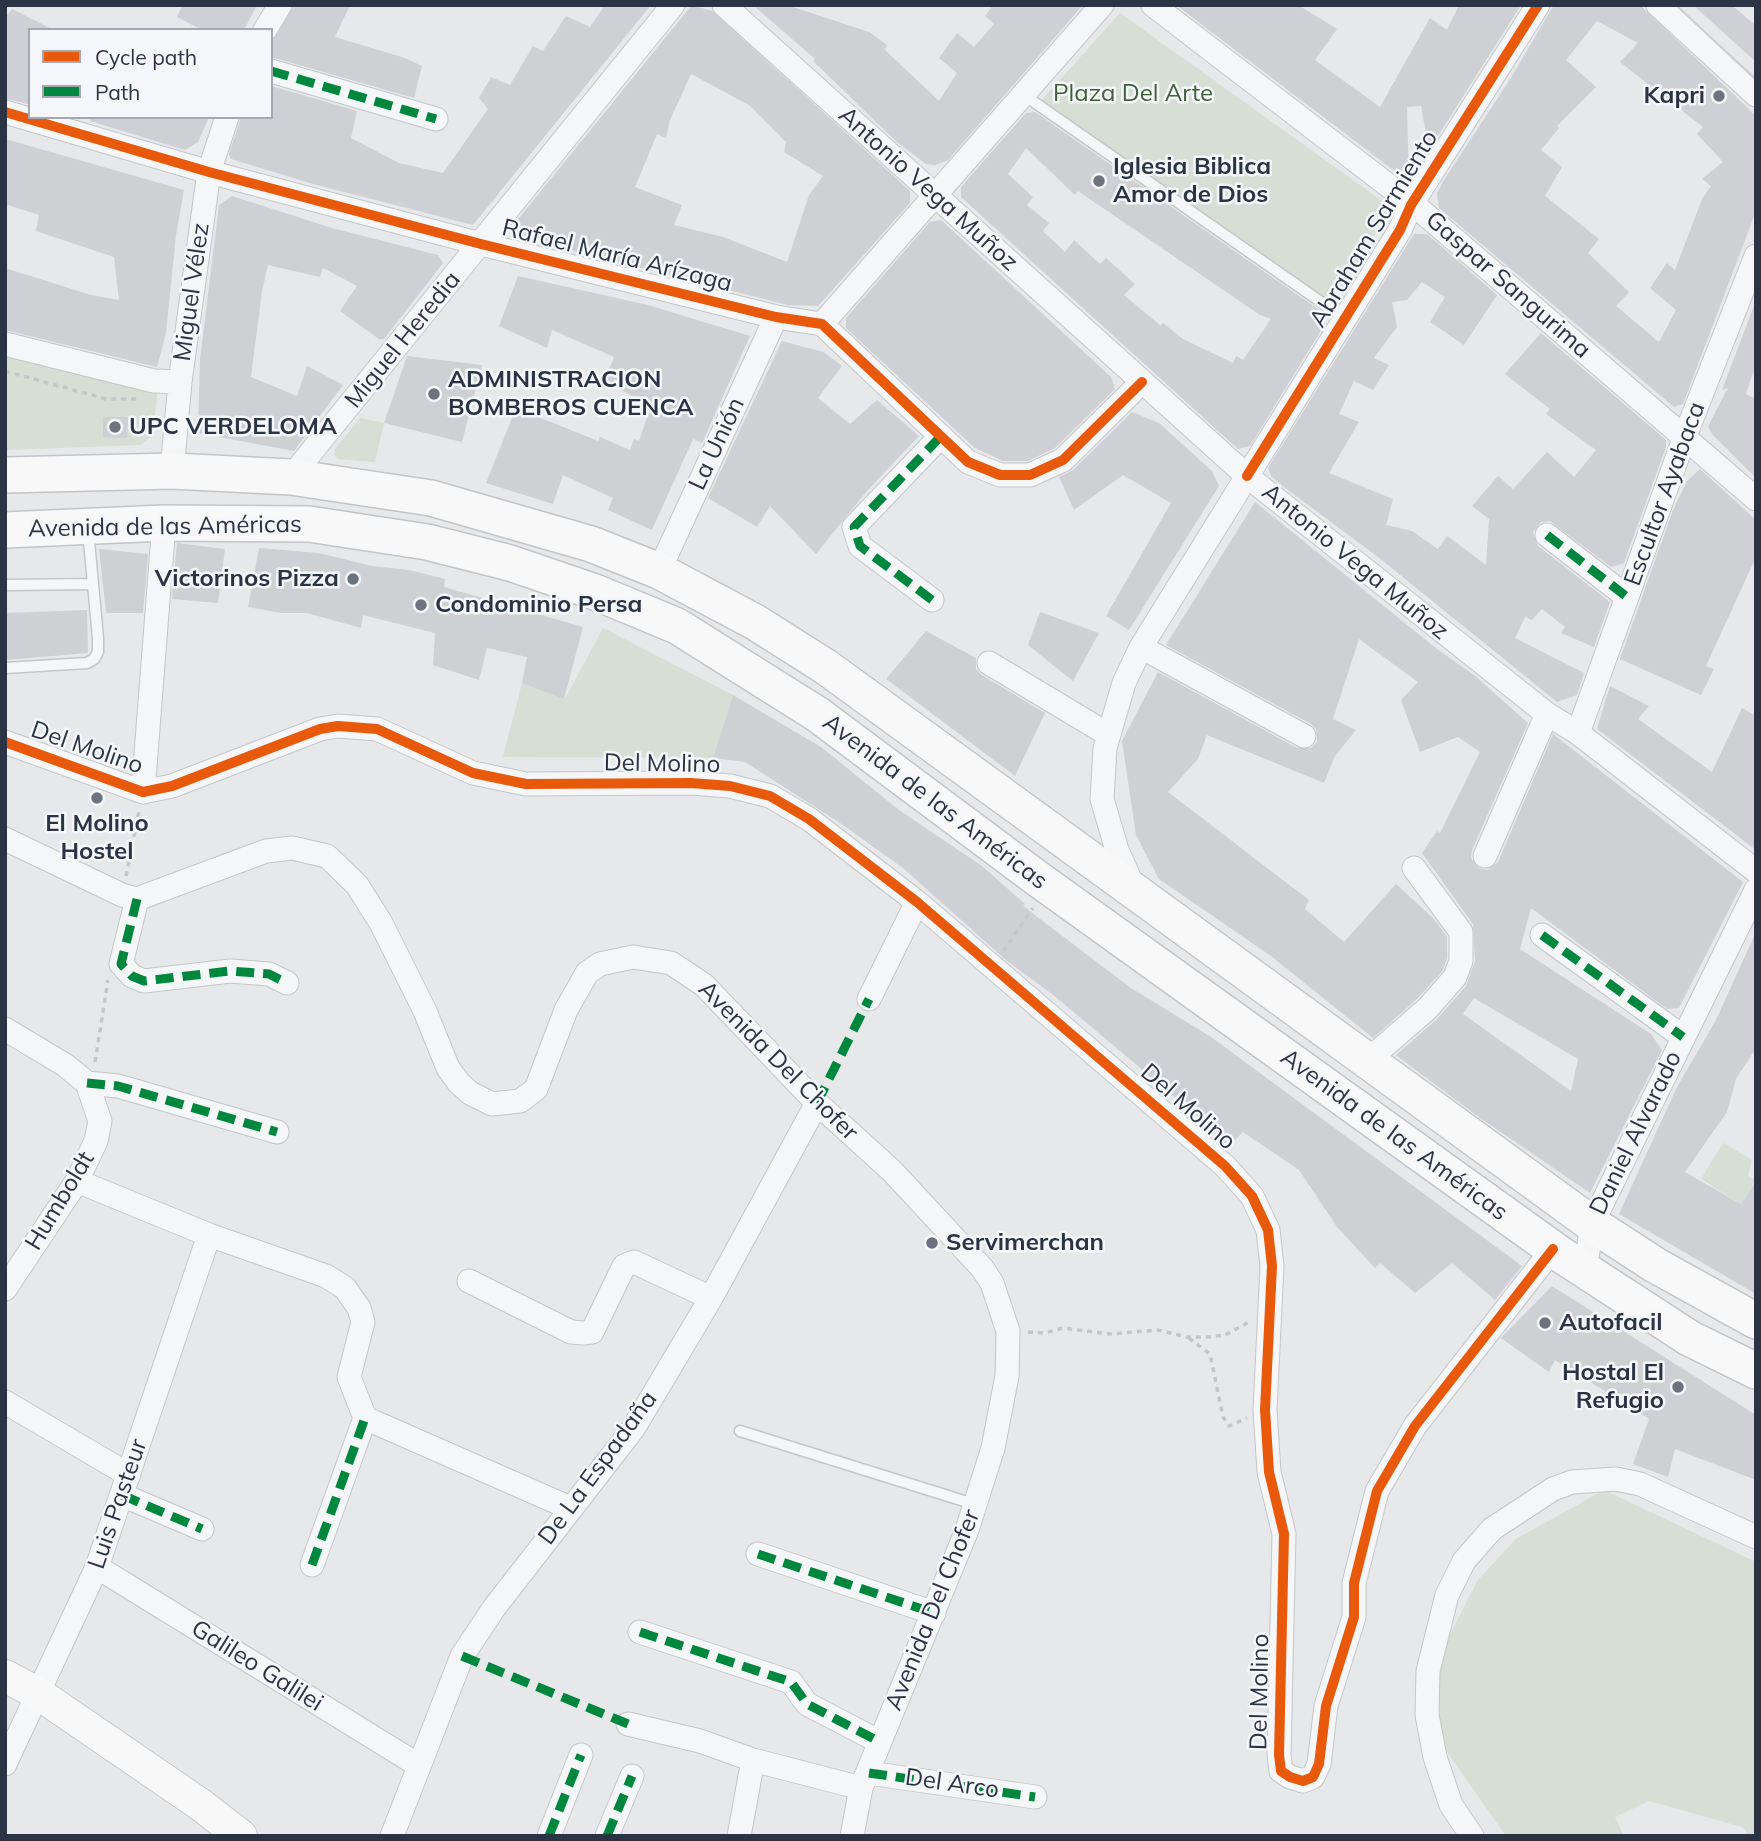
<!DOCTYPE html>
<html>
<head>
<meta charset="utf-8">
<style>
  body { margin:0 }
  #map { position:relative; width:1761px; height:1841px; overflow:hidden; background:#e6e8ea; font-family:Mulish,sans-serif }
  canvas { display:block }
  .frame { position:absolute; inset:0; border:7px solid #2b3445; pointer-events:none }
  .legend { position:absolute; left:28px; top:28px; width:245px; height:91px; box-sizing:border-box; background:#f4f6f9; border:2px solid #a4a8b1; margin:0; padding:9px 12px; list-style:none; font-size:21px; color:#2b3445 }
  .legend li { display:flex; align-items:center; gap:14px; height:35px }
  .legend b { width:35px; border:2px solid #a4a8b1 }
</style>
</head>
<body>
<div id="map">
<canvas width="1761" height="1841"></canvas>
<div class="frame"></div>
<ul class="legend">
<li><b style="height:9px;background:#e8590c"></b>Cycle path</li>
<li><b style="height:9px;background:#00873e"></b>Path</li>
</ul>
</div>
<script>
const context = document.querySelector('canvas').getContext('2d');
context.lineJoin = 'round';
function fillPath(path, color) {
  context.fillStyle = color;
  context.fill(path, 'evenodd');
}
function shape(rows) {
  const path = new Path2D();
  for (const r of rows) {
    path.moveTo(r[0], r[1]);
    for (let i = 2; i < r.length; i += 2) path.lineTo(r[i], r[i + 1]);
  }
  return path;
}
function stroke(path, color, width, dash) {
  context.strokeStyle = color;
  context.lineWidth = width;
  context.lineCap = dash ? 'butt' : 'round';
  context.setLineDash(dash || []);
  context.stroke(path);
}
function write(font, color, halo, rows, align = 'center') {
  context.font = font + ' Mulish,sans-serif';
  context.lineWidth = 5;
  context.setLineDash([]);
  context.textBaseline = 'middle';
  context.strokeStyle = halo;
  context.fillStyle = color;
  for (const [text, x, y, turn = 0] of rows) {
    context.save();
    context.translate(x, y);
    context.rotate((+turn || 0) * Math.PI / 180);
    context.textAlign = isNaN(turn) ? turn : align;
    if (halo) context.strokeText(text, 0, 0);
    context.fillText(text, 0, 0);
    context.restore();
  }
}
fillPath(shape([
  [1120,13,1385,203,1386,217,1332,304,1040,102],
  [5,356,158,389,152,436,140,445,5,450],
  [360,418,384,423,375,462,338,459,334,455,335,449],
  [603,628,733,695,713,758,503,757,522,683,565,699],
  [1723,1143,1752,1160,1748,1176,1756,1181,1741,1204,1701,1179],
  [1604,1490,1756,1562,1756,1836,1750,1836,1742,1827,1649,1801,1615,1817,1624,1836,1506,1836,1445,1749,1436,1709,1436,1676,1445,1644,1478,1580,1516,1539]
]), '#d6ded6');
fillPath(shape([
  [182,5,257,5,244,30,202,30,177,17],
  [294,5,350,5,335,37,405,58,422,66,414,98,271,57,272,42],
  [605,5,651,5,473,225,313,184,231,159,229,154,241,117,271,117,271,86,357,111,351,138,399,163,443,173,488,109,479,98,491,77,510,85,533,46,543,51,566,16,590,27],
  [692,5,712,11,910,191,910,203,818,306,788,305,523,238,515,223],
  [691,74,749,105,786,142,784,152,823,176,809,195,787,262,723,237,674,225,682,205,635,187,657,134,666,138,670,120],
  [753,5,787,5,869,32,887,45,885,50,939,101,957,73,939,58,957,33,974,47,994,24,985,16,993,5,1083,5,948,160,935,165,926,164,897,142,813,61,815,59],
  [1176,5,1298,5,1337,29,1315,60,1380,107,1430,18,1447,30,1459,5,1521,5,1429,150,1421,106,1407,107,1409,182],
  [1554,5,1640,5,1756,116,1756,211,1683,404,1674,407,1439,208,1437,193,1444,180,1509,81],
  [1597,21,1638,43,1620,62,1703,127,1697,134,1723,162,1702,179,1711,186,1702,199,1675,270,1667,263,1650,288,1676,310,1659,342,1616,306,1629,292,1588,253,1599,239,1545,196,1562,167,1541,150,1559,128,1557,126,1596,87,1566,60],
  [1693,5,1732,5,1756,26,1756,62],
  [12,9,54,30,30,30,30,105,5,98,5,18],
  [1035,112,1322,312,1325,324,1250,446,1238,449,961,197,961,187,982,163,1026,113],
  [1026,148,1075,195,1078,191,1260,315,1271,319,1243,360,1236,356,1233,363,1183,339,1163,323,1161,326,1124,295,1135,284,1106,258,1100,264,1074,240,1065,252,1043,231,1049,223,1027,205,1033,197,1008,174],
  [91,117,209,117,198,142,185,150,90,121],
  [5,139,184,190,176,235,166,333,157,367,5,330,5,268,91,295,119,300,114,257,36,231,39,215,5,204],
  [232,196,332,228,438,255,443,263,384,339,379,339,340,311,357,286,323,268,320,277,268,265,262,291,251,377,297,396,307,366,343,385,294,451,198,433,200,359,219,205],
  [941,220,1111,377,1115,389,1055,448,1028,461,1003,461,975,448,846,328,846,318,930,222],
  [1414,234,1427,234,1497,295,1464,345,1430,322,1445,297,1422,282,1407,300,1392,302,1397,327,1374,358,1389,365,1373,390,1354,381,1339,414,1359,422,1329,473,1393,499,1386,525,1412,531,1438,549,1447,536,1486,565,1489,519,1472,506,1498,476,1513,489,1547,452,1574,477,1596,450,1546,414,1550,409,1505,374,1541,333,1666,440,1666,447,1624,563,1611,567,1550,521,1541,522,1533,532,1538,546,1610,602,1594,647,1561,633,1565,627,1542,609,1532,620,1525,617,1515,638,1584,673,1577,695,1557,702,1378,557,1284,487,1271,476,1268,468],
  [518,276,648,305,750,336,702,443,693,439,652,530,608,510,613,498,563,475,553,504,486,483,516,408,598,441,600,437,630,450,634,439,639,441,651,406,604,381,614,357,552,330,547,348,499,326],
  [1755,303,1756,364,1746,394,1756,399,1756,478,1712,434,1708,426,1728,388,1722,390],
  [782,341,823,352,842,366,818,398,850,424,877,400,919,436,866,492,816,554,770,506,757,527,708,498],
  [407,356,482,365,462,442,384,423],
  [1132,412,1159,423,1212,471,1219,486,1129,630,1106,616,1171,503,1123,475,1074,510,1059,477,1073,470],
  [103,417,128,417,127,438,103,437],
  [1700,469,1756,520,1756,557,1706,666,1714,669,1701,695,1620,659,1673,510,1687,481],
  [1255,502,1437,649,1474,675,1528,723,1472,850,1471,858,1479,868,1487,870,1498,862,1553,734,1743,882,1679,1008,1667,1009,1531,908,1520,949,1651,1034,1662,1050,1590,1193,1476,1115,1396,1055,1437,1019,1466,986,1475,961,1473,924,1422,853,1437,831,1440,833,1480,752,1458,737,1420,752,1401,700,1418,682,1359,639,1333,719,1356,730,1335,756,1324,783,1207,735,1198,759,1168,792,1309,900,1305,909,1344,942,1396,884,1435,920,1447,937,1447,958,1443,970,1418,998,1373,1038,1271,956,1159,879,1136,835,1122,741,1158,672,1297,748,1311,748,1317,742,1316,729,1311,724,1166,645],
  [1474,998,1578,1059,1571,1091,1463,1014],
  [177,543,225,549,218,603,172,599],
  [259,548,319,553,372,566,409,570,445,579,444,587,583,627,564,699,522,683,527,657,487,648,479,680,433,665,435,633,363,615,361,628,307,613,281,613,248,607],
  [99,549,148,554,143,613,106,613],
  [87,610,88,653,5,660,5,613],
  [1040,612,1099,633,1073,681,1028,645],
  [926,631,976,658,976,669,982,675,1045,713,1015,776,886,679],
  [1610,686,1649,706,1638,719,1712,772,1742,708,1756,716,1756,850,1597,729],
  [733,695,821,747,899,810,982,866,1025,904,1023,906,1131,988,1211,1037,1522,1266,1495,1300,1452,1263,1415,1293,1380,1263,1375,1268,1337,1227,1299,1170,1243,1132,1231,1144,1052,994,1007,961,903,868,840,823,745,762,713,758],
  [1755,934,1756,1048,1736,1079,1727,1112,1685,1172,1741,1204,1756,1181,1756,1294,1619,1214,1677,1087,1716,1020],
  [1552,1286,1756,1415,1756,1480,1675,1449,1668,1477,1633,1464,1649,1419,1555,1360,1549,1372,1501,1338]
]), '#ced0d3');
const lane = shape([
  [1024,95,1344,318],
  [8,585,92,584],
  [5,668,87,663,94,659,98,652,98,638,88,530],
  [740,1431,977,1505]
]);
const street = shape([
  [724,5,1247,476,1547,714,1578,733,1756,871],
  [1153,5,1419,209,1756,499],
  [1658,5,1756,95],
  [265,30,280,5],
  [271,71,436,119],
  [5,112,209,172,481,244,776,317,822,324,968,462,1000,475,1030,475,1063,460,1142,382],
  [822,324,1102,5],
  [5,344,154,381,180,382],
  [172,471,180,382,209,172,227,117],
  [291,477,673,5],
  [1547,535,1627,597],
  [659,571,776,317],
  [932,600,860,546,854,527,941,436],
  [1141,647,1304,736],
  [989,663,1109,735],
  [1578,733,1685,436,1756,256],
  [5,742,143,792,172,786,320,729,338,726,377,729,473,773,526,784,691,783,730,786,770,796,809,819,917,902,1225,1166,1252,1196,1268,1230,1272,1266,1265,1410,1269,1472,1284,1534,1279,1755,1281,1771,1290,1777,1303,1781,1313,1777,1319,1764,1326,1706,1354,1617,1354,1583,1377,1491,1415,1426,1553,1249],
  [143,792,164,523],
  [5,839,122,895,137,899,266,851,292,848,327,856,357,885,381,923,425,1011,448,1068,459,1083,470,1093,492,1104,520,1101,536,1089,566,1010,587,973,600,964,633,957,671,963,704,985,817,1103,892,1171,982,1268,992,1283,1008,1331,1007,1376,993,1448,967,1530,861,1788,852,1836],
  [1485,856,1547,714],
  [1134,888,1117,850,1102,799,1105,748,1124,683,1141,647,1400,230,1411,205,1538,5],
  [137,899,121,964,132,976,144,981,230,971,269,974,287,983],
  [1542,935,1683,1037],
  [869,999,917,902],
  [5,1029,65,1065,87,1083,100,1121,96,1141,77,1181,5,1289],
  [1367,1061,1428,1008,1455,977,1461,961,1461,932,1414,868],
  [87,1083,118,1086,277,1132],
  [77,1181,209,1235,326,1276,345,1288,359,1308,363,1322,349,1377,365,1418,570,1508],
  [1585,1271,1592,1224,1756,890],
  [469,1281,571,1332,582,1333,592,1332,624,1266,634,1262,711,1298],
  [5,1402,129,1475],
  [122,1495,202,1529],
  [758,1554,934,1613],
  [312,1565,365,1418],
  [97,1567,418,1765],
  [640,1632,791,1682,807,1704,878,1741],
  [628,1724,700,1741,753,1760,861,1788],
  [5,1764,97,1567,209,1235],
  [869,1773,1035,1797],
  [392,1836,462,1656,494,1608,633,1429,711,1298,817,1103],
  [549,1836,581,1755],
  [607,1836,632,1776],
  [739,1836,753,1760],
  [1472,1836,1451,1805,1435,1757,1427,1715,1428,1671,1447,1595,1464,1561,1492,1529,1553,1489,1572,1482,1616,1479,1640,1484,1756,1537]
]);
const secondary = shape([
  [5,1676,39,1694,201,1805,241,1836]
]);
const primary = shape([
  [5,475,172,471,291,477,431,498,591,544,659,571,755,622,826,667,1592,1224,1655,1265,1756,1321],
  [5,530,164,523,309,524,427,542,510,563,595,592,677,626,817,714,1038,879,1560,1254,1689,1338,1756,1371]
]);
stroke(lane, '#c4c6c8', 13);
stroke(street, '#c4c6c8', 25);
stroke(secondary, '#c4c6c8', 34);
stroke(primary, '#c2c5c8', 38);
stroke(shape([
  [5,371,106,399,139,399],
  [126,876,139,811],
  [1003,951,1033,908],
  [95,1062,108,980],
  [1028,1332,1045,1333,1063,1328,1110,1334,1158,1330,1187,1337,1208,1337,1225,1335,1249,1322],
  [1189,1338,1210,1354,1223,1417,1229,1426,1247,1418]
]), '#c5c6ca', 3.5, [5, 5]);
stroke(lane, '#f5f6f7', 10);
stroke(street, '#f5f6f7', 23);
stroke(secondary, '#f8f8f8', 32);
stroke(primary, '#f8f8f8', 35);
stroke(shape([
  [1676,5,1756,80]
]), '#cecfd2', 2);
stroke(shape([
  [271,71,436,119],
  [1547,535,1627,597],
  [932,600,860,546,854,527,941,436],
  [137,899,121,964,132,976,144,981,230,971,269,974,287,983],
  [1542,935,1683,1037],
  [87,1083,118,1086,277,1132],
  [817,1103,869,999],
  [122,1495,202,1529],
  [758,1554,934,1613],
  [312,1565,365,1418],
  [640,1632,791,1682,807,1704,878,1741],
  [462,1656,628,1724],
  [869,1773,1035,1797],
  [549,1836,581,1755],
  [607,1836,632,1776]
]), '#00873e', 9, [18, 9]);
stroke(shape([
  [5,112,209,172,481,244,776,317,822,324,968,462,1000,475,1030,475,1063,460,1142,382],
  [1247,476,1400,230,1411,205,1538,5],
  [5,742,143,792,172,786,320,729,338,726,377,729,473,773,526,784,691,783,730,786,770,796,809,819,917,902,1225,1166,1252,1196,1268,1230,1272,1266,1265,1410,1269,1472,1284,1534,1279,1755,1281,1771,1290,1777,1303,1781,1313,1777,1319,1764,1326,1706,1354,1617,1354,1583,1377,1491,1415,1426,1553,1249]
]), '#e8590c', 10);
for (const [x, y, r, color] of [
  [1719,96,7,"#6c737f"],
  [1099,181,7,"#6c737f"],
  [434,394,7,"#6c737f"],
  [115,427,7,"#6c737f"],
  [353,579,7,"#6c737f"],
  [421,605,7,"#6c737f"],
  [97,798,7,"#6c737f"],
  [932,1243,7,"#6c737f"],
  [1545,1323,7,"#6c737f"],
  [1678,1387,7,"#6c737f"]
]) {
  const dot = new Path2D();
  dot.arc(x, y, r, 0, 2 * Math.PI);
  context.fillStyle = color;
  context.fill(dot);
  stroke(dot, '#f4f6f9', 2.5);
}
write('24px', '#3f6138', '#f4f6f9', [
  ["Plaza Del Arte",1133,94]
]);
write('bold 24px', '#2b3445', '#f4f6f9', [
  ["Kapri",1705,96,"right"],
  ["Iglesia Biblica",1113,167],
  ["Amor de Dios",1113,195],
  ["ADMINISTRACION",448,380],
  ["BOMBEROS CUENCA",448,408],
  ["UPC VERDELOMA",129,427],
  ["Victorinos Pizza",339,579,"right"],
  ["Condominio Persa",435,605],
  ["El Molino",97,824,"center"],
  ["Hostel",97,852,"center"],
  ["Servimerchan",946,1243],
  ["Autofacil",1559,1323],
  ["Hostal El",1664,1373,"right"],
  ["Refugio",1664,1401,"right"]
], 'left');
write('24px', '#2b3445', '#f4f6f9', [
  ["Antonio Vega Muñoz",928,189,42],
  ["Abraham Sarmiento",1374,229,-59],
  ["Rafael María Arízaga",617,256,14],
  ["Gaspar Sangurima",1508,285,41],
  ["Miguel Vélez",192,292,-82],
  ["Miguel Heredia",403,340,-51],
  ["La Unión",717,444,-65],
  ["Escultor Ayabaca",1665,494,-70],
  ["Avenida de las Américas",165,527,-1],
  ["Antonio Vega Muñoz",1355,562,39],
  ["Del Molino",87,748,19],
  ["Del Molino",662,764,1],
  ["Avenida de las Américas",935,802,37],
  ["Avenida Del Chofer",778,1061,45],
  ["Del Molino",1188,1107,41],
  ["Daniel Alvarado",1636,1133,-64],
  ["Avenida de las Américas",1394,1135,36],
  ["Humboldt",60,1201,-59],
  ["De La Espadaña",598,1468,-54],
  ["Luis Pasteur",118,1504,-71],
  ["Avenida Del Chofer",933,1610,-68],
  ["Galileo Galilei",257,1666,32],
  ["Del Molino",1260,1692,-89],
  ["Del Arco",952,1784,8]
]);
</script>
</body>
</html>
